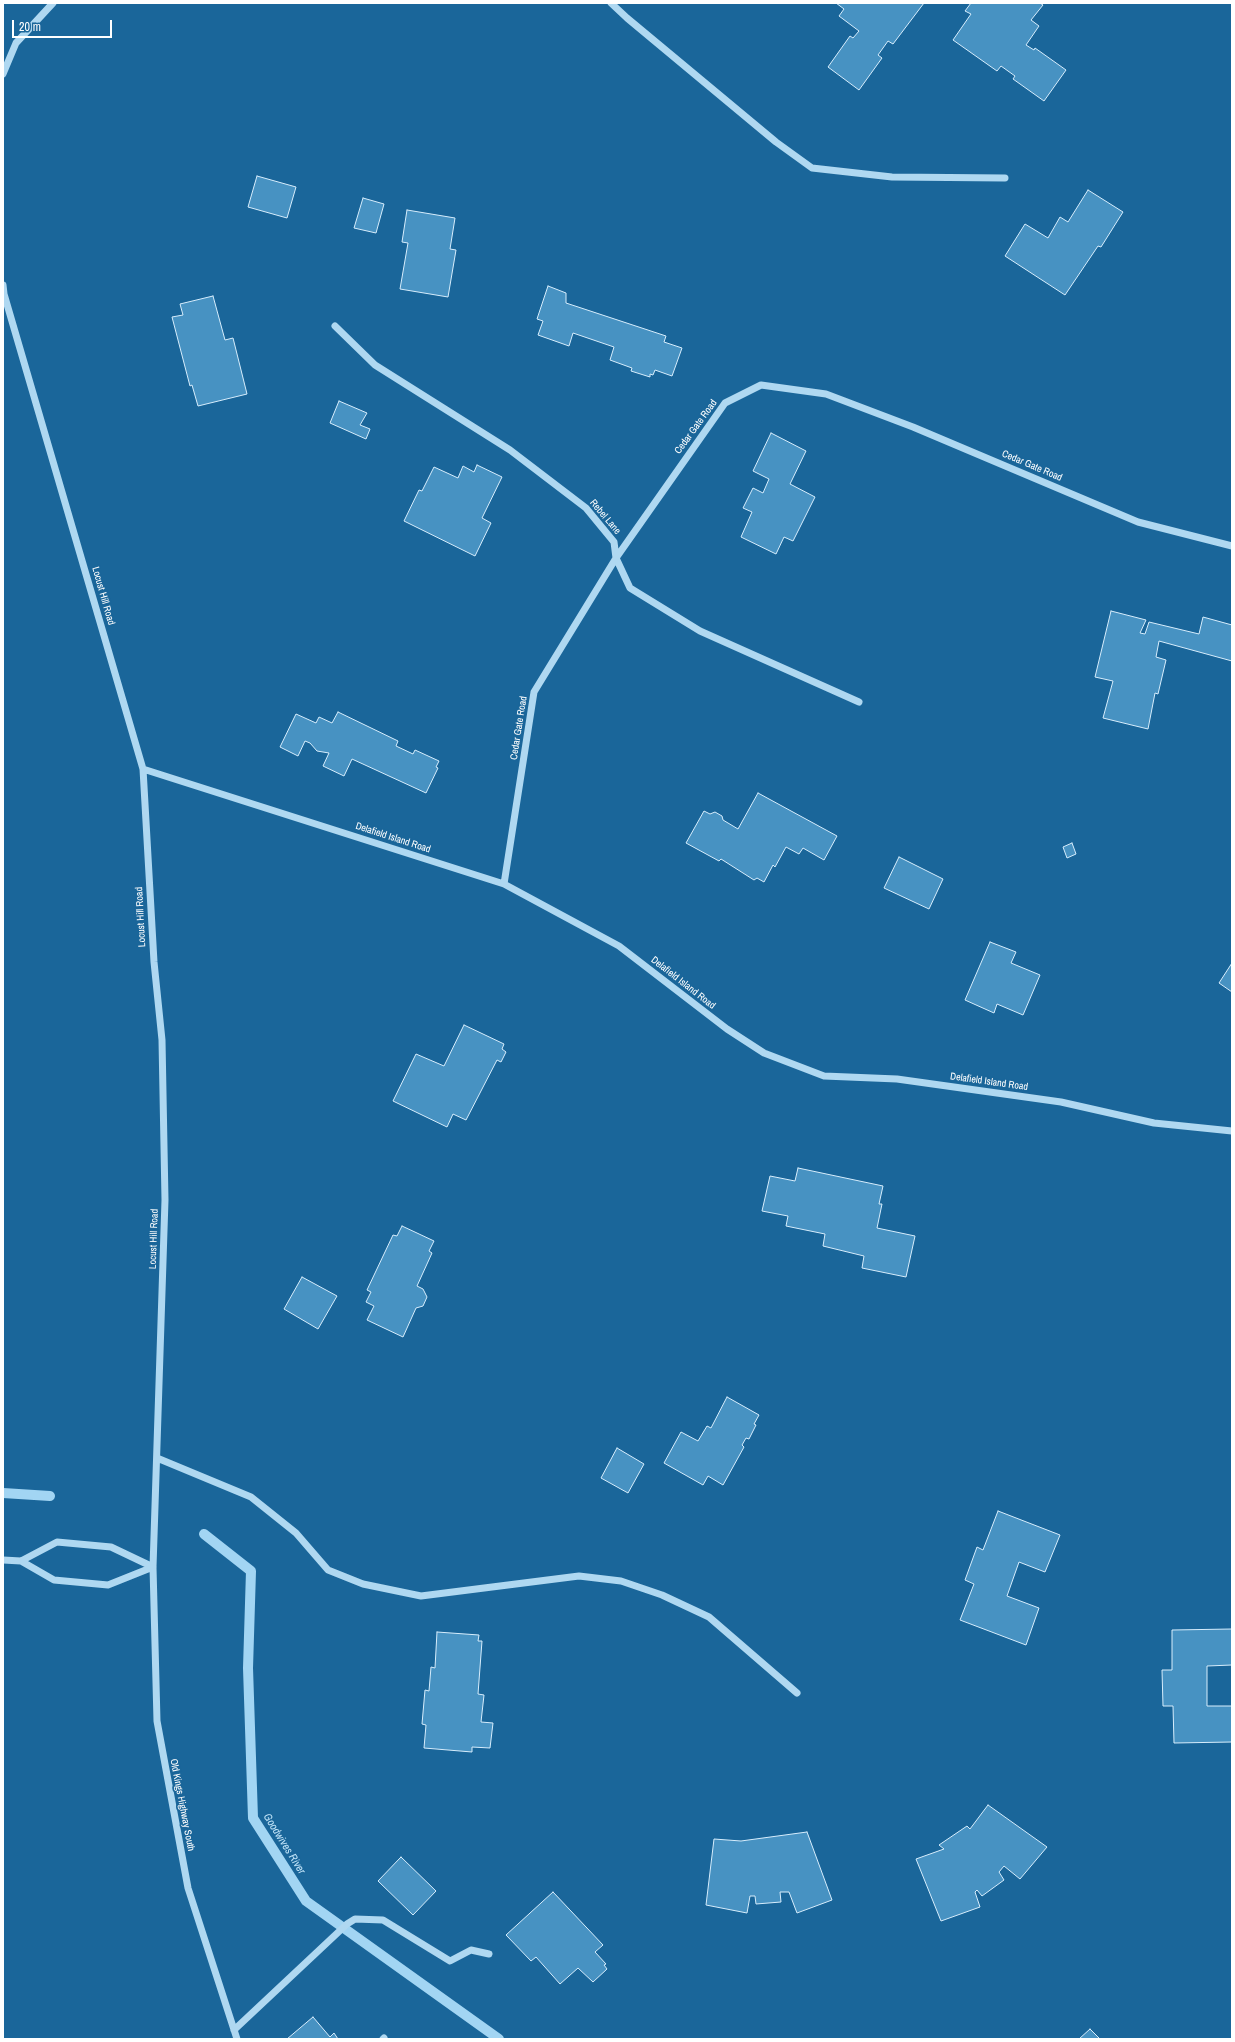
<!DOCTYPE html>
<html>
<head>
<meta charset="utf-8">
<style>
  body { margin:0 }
  #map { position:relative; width:1235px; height:2042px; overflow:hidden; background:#1a669a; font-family:"Archivo Narrow",sans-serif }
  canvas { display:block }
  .frame { position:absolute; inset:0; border:4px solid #fff; pointer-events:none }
  .scale { position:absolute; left:12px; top:20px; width:100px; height:18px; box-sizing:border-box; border:2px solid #fff; border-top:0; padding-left:5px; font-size:12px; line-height:14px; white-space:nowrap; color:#fff; -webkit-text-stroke:3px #1a669a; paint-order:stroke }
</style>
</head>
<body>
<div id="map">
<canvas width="1235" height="2042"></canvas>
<div class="frame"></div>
<div class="scale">20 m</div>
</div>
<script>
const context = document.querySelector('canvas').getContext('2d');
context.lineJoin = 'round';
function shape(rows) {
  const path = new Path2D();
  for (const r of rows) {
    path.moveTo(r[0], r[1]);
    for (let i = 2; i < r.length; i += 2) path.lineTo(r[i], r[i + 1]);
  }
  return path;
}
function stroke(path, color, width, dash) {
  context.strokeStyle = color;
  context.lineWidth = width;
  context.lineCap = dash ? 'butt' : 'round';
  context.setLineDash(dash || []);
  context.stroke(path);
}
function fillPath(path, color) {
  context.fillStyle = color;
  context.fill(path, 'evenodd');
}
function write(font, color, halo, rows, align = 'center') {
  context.font = font + ' "Archivo Narrow",sans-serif';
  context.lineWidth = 3.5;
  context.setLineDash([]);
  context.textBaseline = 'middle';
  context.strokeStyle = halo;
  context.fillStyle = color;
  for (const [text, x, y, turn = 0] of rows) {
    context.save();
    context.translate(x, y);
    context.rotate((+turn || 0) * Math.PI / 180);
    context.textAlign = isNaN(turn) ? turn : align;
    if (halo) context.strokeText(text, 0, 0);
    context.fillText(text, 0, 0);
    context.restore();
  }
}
stroke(shape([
  [3,1493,50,1496],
  [204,1534,251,1571,248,1668,253,1818,306,1901,499,2039]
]), '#a2d5f3', 10);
const building = shape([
  [836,3,924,3,893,44,888,41,878,55,882,58,859,90,828,67,850,36,853,38,859,31,839,16,844,9,836,3],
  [971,3,1040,3,1043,5,1031,20,1039,26,1026,45,1034,50,1035,48,1066,70,1044,101,1013,79,1015,76,1001,66,997,71,953,40,971,14,965,11,971,3],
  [257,176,296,187,287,218,248,207,257,176],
  [1088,190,1123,212,1101,247,1098,246,1065,295,1005,256,1025,224,1048,238,1060,217,1068,222,1088,190],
  [363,198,384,204,376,233,354,228,363,198],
  [407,210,455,218,450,249,456,250,448,297,400,289,408,243,402,242,407,210],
  [548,286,566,293,566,303,666,336,664,342,682,348,672,376,655,370,653,375,650,374,650,377,631,371,632,368,610,360,614,347,573,333,569,346,538,335,543,321,537,319,548,286],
  [213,296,225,340,233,338,247,394,198,406,192,385,190,386,172,317,183,315,180,304,213,296],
  [339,401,367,413,360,425,370,429,366,439,330,423,339,401],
  [771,433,806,451,790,484,815,497,793,541,784,537,776,554,741,537,752,512,743,508,753,488,763,493,769,479,753,471,771,433],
  [477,465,502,477,482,518,491,523,475,556,404,521,419,490,422,491,434,467,458,478,463,466,474,472,477,465],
  [1111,611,1146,620,1140,633,1145,634,1149,622,1199,634,1203,617,1232,625,1232,661,1159,641,1156,657,1166,660,1158,694,1155,693,1148,729,1103,718,1113,681,1095,677,1111,611],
  [338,712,398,741,396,746,413,754,415,750,439,761,436,767,438,768,426,793,352,759,344,776,323,766,329,753,317,751,310,743,305,741,298,756,280,747,296,714,316,723,319,717,332,723,338,712],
  [758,793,837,836,824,860,803,848,799,854,786,847,775,867,773,865,764,882,757,878,754,880,721,859,719,861,686,843,704,811,710,814,715,812,722,816,723,820,738,829,758,793],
  [1072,843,1076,854,1067,858,1063,847,1072,843],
  [899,857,943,879,929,909,884,888,899,857],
  [990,942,1016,952,1011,963,1040,975,1023,1015,997,1004,994,1013,965,1000,990,942],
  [1232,963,1232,992,1219,983,1232,963],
  [464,1025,504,1044,502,1049,506,1052,501,1062,497,1060,466,1120,453,1114,447,1127,393,1101,416,1054,444,1066,464,1025],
  [798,1168,883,1186,879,1204,882,1204,877,1228,915,1236,906,1277,862,1268,864,1256,823,1246,825,1234,786,1226,788,1216,762,1211,770,1176,795,1181,798,1168],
  [402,1226,434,1241,429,1251,432,1253,417,1286,423,1289,427,1297,423,1306,416,1308,403,1337,367,1320,374,1306,366,1302,371,1292,367,1290,393,1235,397,1236,402,1226],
  [302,1277,337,1296,318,1329,284,1309,302,1277],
  [727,1397,759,1415,754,1424,756,1425,749,1439,746,1438,742,1445,744,1447,723,1485,708,1476,703,1485,664,1463,681,1432,698,1441,707,1426,711,1428,727,1397],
  [617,1448,644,1464,628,1493,601,1478,617,1448],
  [998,1511,1060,1535,1045,1572,1019,1562,1007,1596,1039,1608,1026,1645,960,1620,974,1584,965,1580,977,1547,983,1550,998,1511],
  [1232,1629,1232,1665,1207,1666,1207,1706,1232,1706,1232,1742,1174,1743,1173,1706,1163,1706,1162,1670,1172,1670,1172,1630,1232,1629],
  [437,1632,479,1635,478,1641,482,1641,478,1694,484,1695,481,1722,493,1723,490,1748,472,1747,472,1752,424,1748,426,1725,422,1724,425,1690,429,1691,431,1667,435,1668,437,1632],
  [988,1805,1047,1847,1020,1879,1004,1866,999,1872,1004,1880,982,1896,977,1890,975,1892,980,1907,941,1921,916,1859,944,1849,939,1845,967,1826,970,1829,988,1805],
  [807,1832,832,1900,797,1913,789,1892,780,1892,781,1902,756,1904,755,1896,750,1896,747,1913,706,1905,714,1839,741,1841,807,1832],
  [401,1857,436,1891,413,1915,378,1881,401,1857],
  [553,1892,603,1945,595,1952,606,1964,604,1965,607,1969,593,1982,578,1968,560,1984,536,1957,531,1961,506,1935,553,1892],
  [313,2017,330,2037,334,2033,338,2039,287,2039,313,2017],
  [1090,2029,1100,2039,1079,2039,1090,2029]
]);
fillPath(building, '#4792c2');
stroke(building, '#d7edfc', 1);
stroke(shape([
  [611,3,627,18,776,142,812,168,892,177,1005,178],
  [3,74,16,43,53,3],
  [3,285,4,294,143,769,154,962,162,1040,165,1200,153,1567,157,1721,188,1888,237,2039],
  [335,326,375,365,510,450,586,508,614,542,616,558,630,588,700,631,859,702],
  [143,769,504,884,619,946,727,1029,764,1053,824,1076,897,1079,1061,1102,1154,1123,1232,1131],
  [504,884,534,692,616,558,725,403,761,385,826,394,913,427,1138,522,1232,546],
  [157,1458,251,1497,296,1533,328,1570,363,1584,421,1596,579,1576,621,1581,662,1595,709,1617,797,1693],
  [3,1560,21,1561,57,1542,111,1547,153,1567],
  [21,1561,54,1580,108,1585,153,1567],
  [234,2030,347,1924,355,1919,383,1920,450,1961,471,1950,489,1954],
  [383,2039,384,2038]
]), '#afd8f1', 7);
write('10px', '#fff', '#1a669a', [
  ["Cedar Gate Road",696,427,-54],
  ["Cedar Gate Road",1032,466,23],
  ["Rebel Lane",605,517,50],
  ["Locust Hill Road",103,596,74],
  ["Cedar Gate Road",519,728,-81],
  ["Delafield Island Road",393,838,18],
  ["Locust Hill Road",141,917,-93],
  ["Delafield Island Road",683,983,38],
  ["Delafield Island Road",989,1082,8],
  ["Locust Hill Road",154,1239,-88],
  ["Old Kings Highway South",182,1805,79]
]);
write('italic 11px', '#bfe2f7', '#1a669a', [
  ["Goodwives River",284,1844,58]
]);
</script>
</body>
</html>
